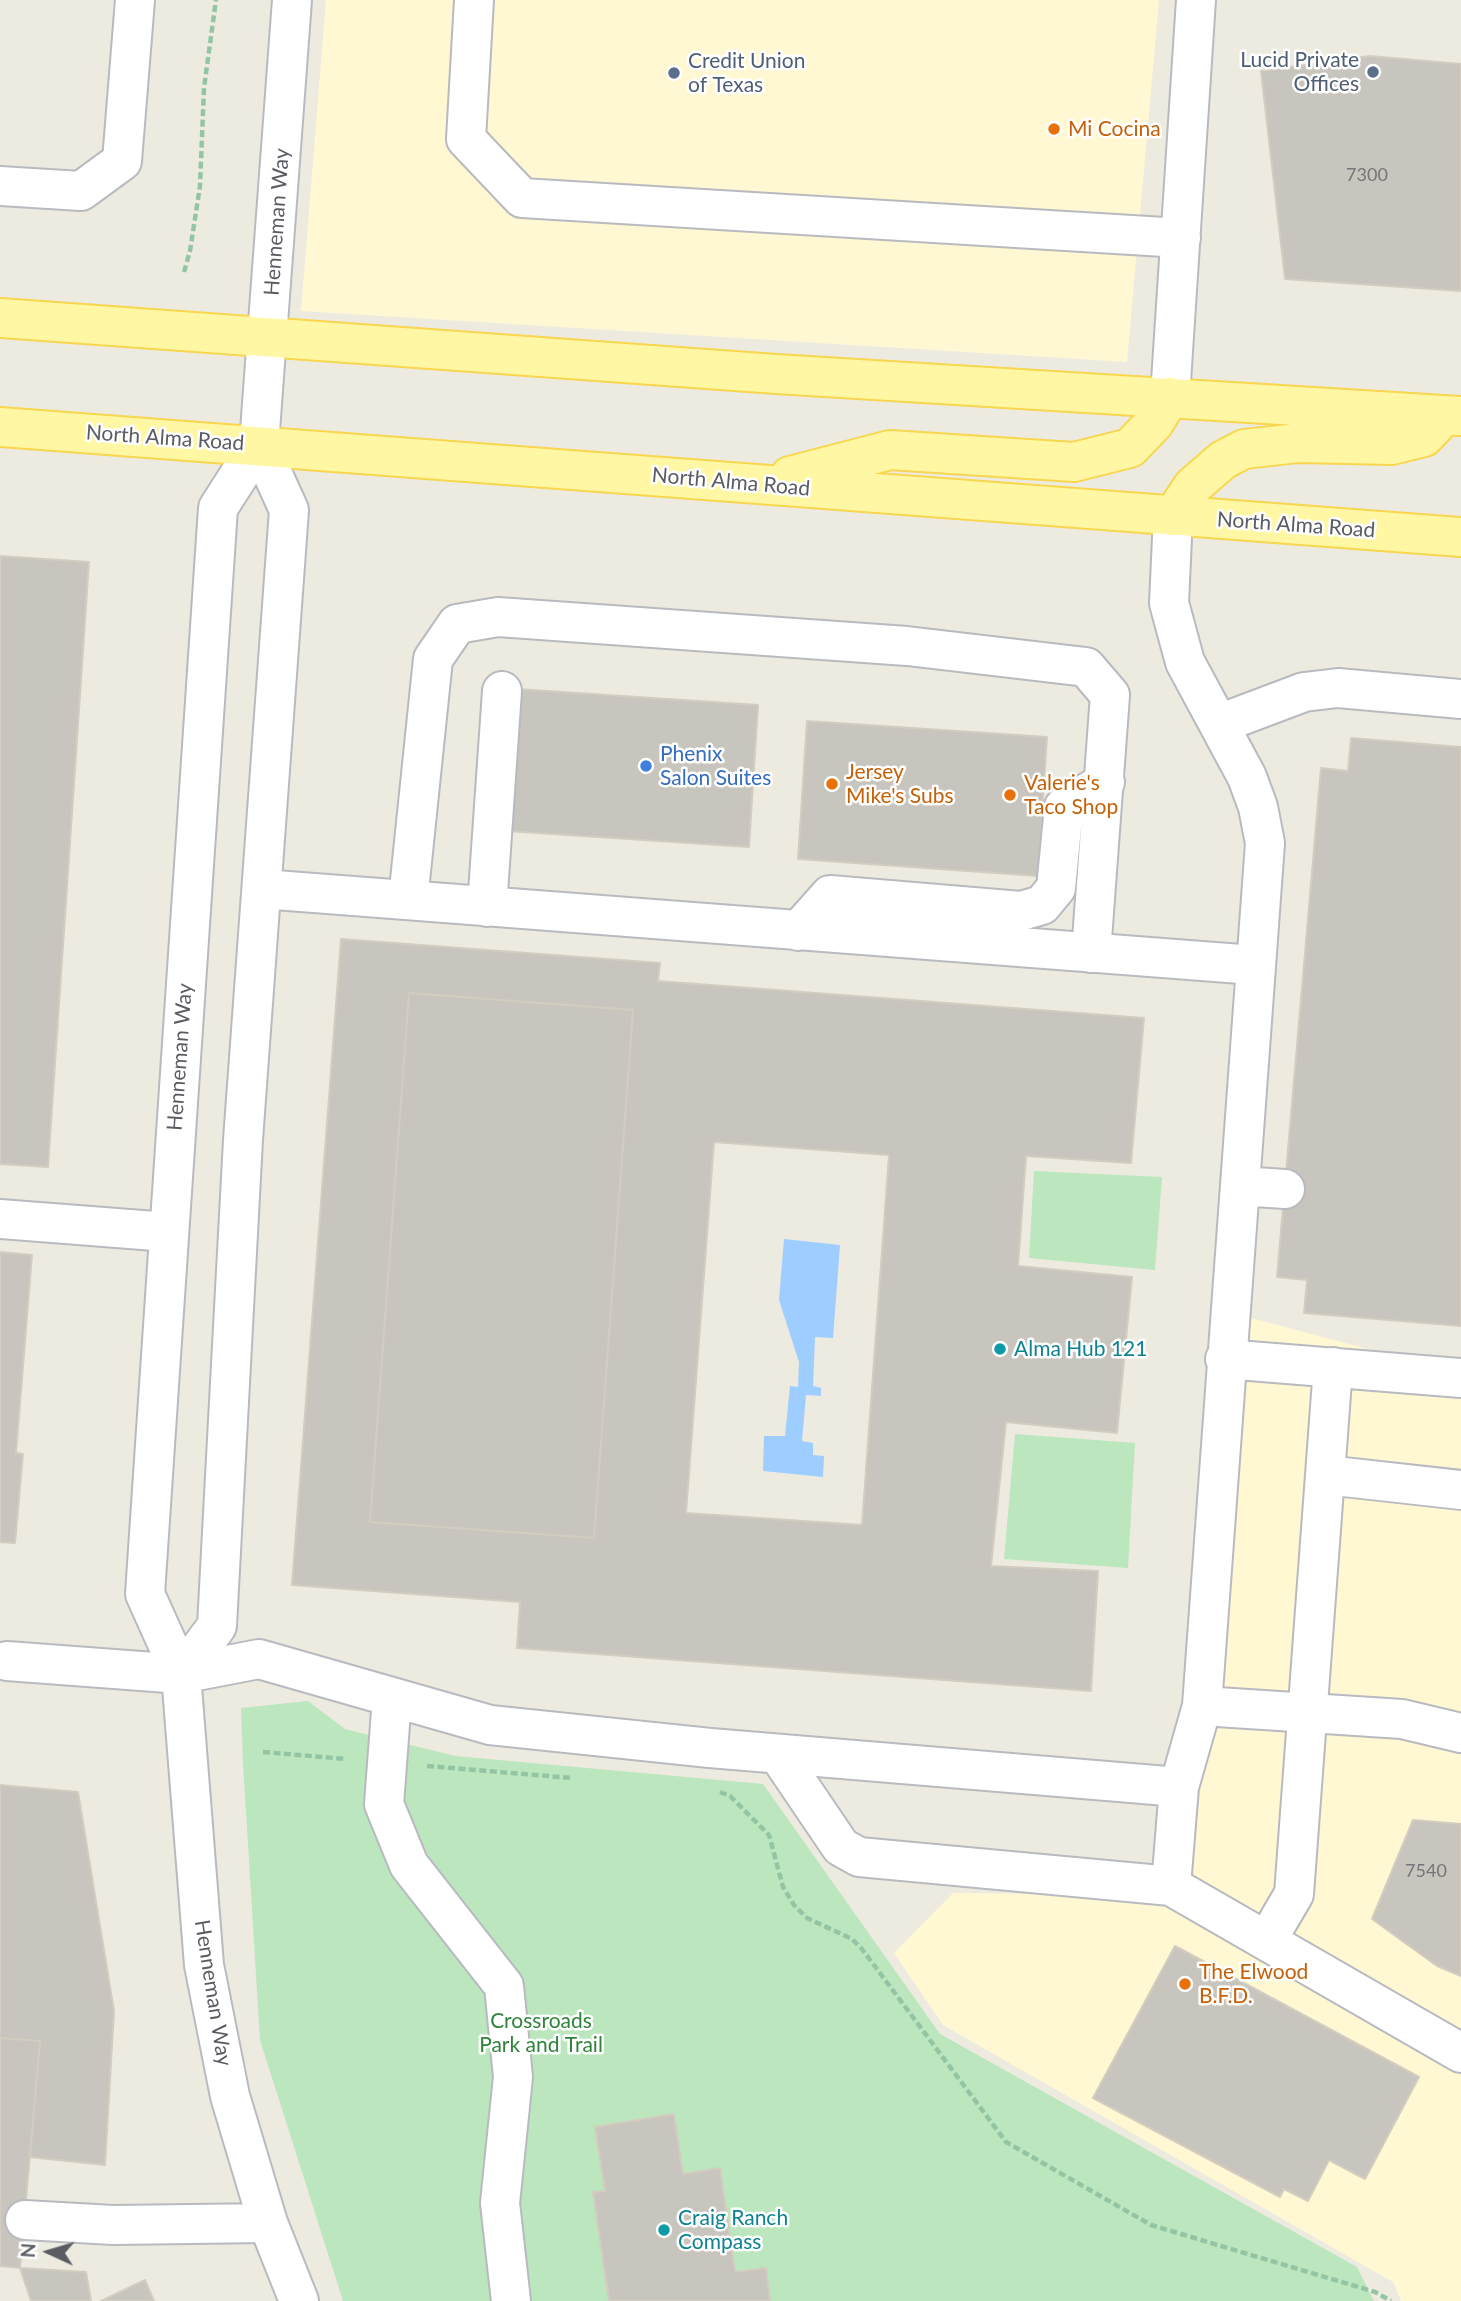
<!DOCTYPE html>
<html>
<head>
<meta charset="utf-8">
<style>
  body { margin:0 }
  #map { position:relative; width:1461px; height:2301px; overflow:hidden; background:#edebe0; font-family:Lato,sans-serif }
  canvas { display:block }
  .north { position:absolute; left:14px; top:2217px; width:70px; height:70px; -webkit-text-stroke:5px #fff; paint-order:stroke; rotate:274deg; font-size:19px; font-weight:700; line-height:28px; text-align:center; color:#595c62 }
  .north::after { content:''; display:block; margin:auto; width:24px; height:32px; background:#595c62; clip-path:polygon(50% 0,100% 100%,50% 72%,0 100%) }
</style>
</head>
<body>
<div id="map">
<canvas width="1461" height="2301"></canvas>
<div class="north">N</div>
</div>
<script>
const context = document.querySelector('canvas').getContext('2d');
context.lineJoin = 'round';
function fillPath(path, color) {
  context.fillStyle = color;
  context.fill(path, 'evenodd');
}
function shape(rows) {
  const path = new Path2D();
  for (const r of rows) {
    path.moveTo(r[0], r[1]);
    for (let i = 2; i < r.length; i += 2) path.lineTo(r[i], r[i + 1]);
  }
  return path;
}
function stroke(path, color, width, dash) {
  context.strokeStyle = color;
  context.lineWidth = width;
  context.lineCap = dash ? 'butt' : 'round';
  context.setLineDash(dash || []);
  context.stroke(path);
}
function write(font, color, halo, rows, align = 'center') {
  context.font = font + ' Lato,sans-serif';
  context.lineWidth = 5;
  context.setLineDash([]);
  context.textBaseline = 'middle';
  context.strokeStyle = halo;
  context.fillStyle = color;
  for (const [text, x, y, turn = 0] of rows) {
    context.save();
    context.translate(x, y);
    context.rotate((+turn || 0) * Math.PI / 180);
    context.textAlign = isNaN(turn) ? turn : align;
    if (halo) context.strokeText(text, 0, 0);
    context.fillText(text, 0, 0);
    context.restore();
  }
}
fillPath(shape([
  [326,0,1159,0,1127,362,301,311],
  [1229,1312,1461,1374,1461,2301,1401,2301,1393,2282,943,2025,894,1953,953,1893,1160,1895]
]), '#fff8d3');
fillPath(shape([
  [1034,1171,1162,1177,1155,1270,1029,1258],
  [1015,1434,1135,1443,1128,1568,1004,1559],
  [308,1701,345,1729,455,1756,763,1784,940,2034,1357,2267,1374,2301,343,2301,260,2040,243,1763,241,1708]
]), '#bbe6be');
fillPath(shape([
  [784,1239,840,1245,833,1338,815,1337,813,1386,821,1388,821,1396,806,1395,802,1441,813,1443,813,1455,824,1456,823,1477,763,1471,764,1436,785,1436,790,1386,798,1387,799,1362,779,1300]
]), '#9ecdff');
const building = shape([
  [1370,56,1461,64,1461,291,1285,279,1261,71,1370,56],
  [0,556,89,562,48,1167,0,1164,0,556],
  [517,689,758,705,749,847,507,831,517,689],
  [807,721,1047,737,1038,876,798,859,807,721],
  [1351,738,1461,747,1461,1326,1304,1313,1307,1280,1277,1277,1321,768,1348,771,1351,738],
  [341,939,660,963,658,981,1144,1018,1131,1163,1026,1156,1018,1266,1132,1277,1117,1433,1006,1422,991,1566,1098,1571,1091,1691,517,1648,520,1602,292,1585,341,939],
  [409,993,633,1010,594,1538,370,1522,409,993],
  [714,1142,889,1155,862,1525,686,1513,714,1142],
  [409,993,633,1010,594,1538,370,1522,409,993],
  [0,1252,32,1255,16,1453,23,1454,15,1543,0,1542,0,1252],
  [0,1785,78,1792,114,2011,105,2165,30,2157,40,2041,0,2038,0,1785],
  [1413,1820,1461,1824,1461,1976,1437,1966,1372,1919,1413,1820],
  [1175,1946,1419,2077,1365,2179,1329,2160,1308,2201,1284,2189,1280,2197,1093,2098,1175,1946],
  [0,2038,40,2041,20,2268,0,2266,0,2038],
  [674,2114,683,2174,720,2168,735,2272,766,2268,770,2301,609,2301,593,2192,605,2191,595,2127,674,2114],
  [20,2268,86,2272,91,2301,31,2301,20,2268],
  [145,2280,154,2301,101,2301,145,2280]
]);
fillPath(building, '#c8c5be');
stroke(building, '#d2cdbf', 2);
const minor = shape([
  [292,0,259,444,218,508,145,1594,181,1674,204,1965,230,2096,268,2223,299,2301],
  [474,0,466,139,522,198,1181,238],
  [0,186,81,191,122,161,135,0],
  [1170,397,1196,0],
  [1219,724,1304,692,1338,688,1461,699],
  [262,889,1254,965],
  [408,900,433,659,457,624,498,617,907,646,1086,667,1110,695,1091,953],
  [487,907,502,691],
  [798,931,830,895,1021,911,1042,905,1056,888,1064,807,1105,782],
  [1240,1186,1285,1189],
  [0,1219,168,1232],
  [1225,1359,1461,1378],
  [1326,1475,1461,1490],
  [7,1661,181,1674,259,1659,490,1725,710,1748,1179,1787,1202,1706,1265,843,1258,807,1247,777,1185,662,1169,603,1173,516],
  [181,1674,217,1626,243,1140,289,510,259,444],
  [392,1698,384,1804,409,1865,504,1986,513,2077,500,2203,511,2301],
  [1202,1706,1402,1719,1461,1733],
  [778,1754,841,1847,859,1857,1171,1886,1461,2053],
  [1171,1886,1179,1787],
  [1267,1940,1294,1894,1333,1367],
  [25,2220,113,2225,268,2223]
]);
const major = shape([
  [0,318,776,374,1461,416],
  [0,427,1461,537],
  [790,476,890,450,1074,462,1130,448,1154,423,1170,397],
  [1173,516,1193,486,1223,460,1244,449,1298,443,1392,445,1424,437,1445,415]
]);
stroke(minor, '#b8bac0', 42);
stroke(major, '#f8d64f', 42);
stroke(shape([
  [184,272,190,251,200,186,204,88,216,0],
  [263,1752,346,1759],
  [427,1766,572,1778],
  [720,1792,730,1796,769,1835,783,1887,794,1905,807,1918,852,1939,862,1949,1006,2142,1151,2225,1375,2292,1391,2301]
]), '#93c5a5', 4.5, [7, 3.5]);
stroke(minor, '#fff', 38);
stroke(major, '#fff7a3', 38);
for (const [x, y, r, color] of [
  [1373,72,7,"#5c6f8a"],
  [674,73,7,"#5c6f8a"],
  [1054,129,7,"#e8710a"],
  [646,766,7,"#3f7fe0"],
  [832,784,7,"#e8710a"],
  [1010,795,7,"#e8710a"],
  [1000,1349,7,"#0f9aa8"],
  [1185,1984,7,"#e8710a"],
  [664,2230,7,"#0f9aa8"]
]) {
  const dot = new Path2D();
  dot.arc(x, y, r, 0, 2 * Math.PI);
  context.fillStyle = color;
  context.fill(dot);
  stroke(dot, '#fff', 2.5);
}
write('18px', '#757679', null, [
  ["7300",1367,175],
  ["7540",1426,1871]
]);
write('21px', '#4e5e75', '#fff', [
  ["Lucid Private",1359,60],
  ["Offices",1359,84],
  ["Credit Union",688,61,"left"],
  ["of Texas",688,85,"left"]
], 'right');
write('21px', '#c56008', '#fff', [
  ["Mi Cocina",1068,129],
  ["Jersey",846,772],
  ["Mike's Subs",846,796],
  ["Valerie's",1024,783],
  ["Taco Shop",1024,807],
  ["The Elwood",1199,1972],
  ["B.F.D.",1199,1996]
], 'left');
write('21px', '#595c62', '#fff', [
  ["Henneman Way",277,222,-86],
  ["North Alma Road",165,438,4],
  ["North Alma Road",731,482,5],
  ["North Alma Road",1296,525,4],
  ["Henneman Way",180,1057,-86],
  ["Henneman Way",213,1993,81]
]);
write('21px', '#366cbe', '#fff', [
  ["Phenix",660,754],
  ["Salon Suites",660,778]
], 'left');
write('21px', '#0d838f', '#fff', [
  ["Alma Hub 121",1014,1349],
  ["Craig Ranch",678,2218],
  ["Compass",678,2242]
], 'left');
write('21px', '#2f833a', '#fff', [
  ["Crossroads",541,2021],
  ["Park and Trail",541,2045]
]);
</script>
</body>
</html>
